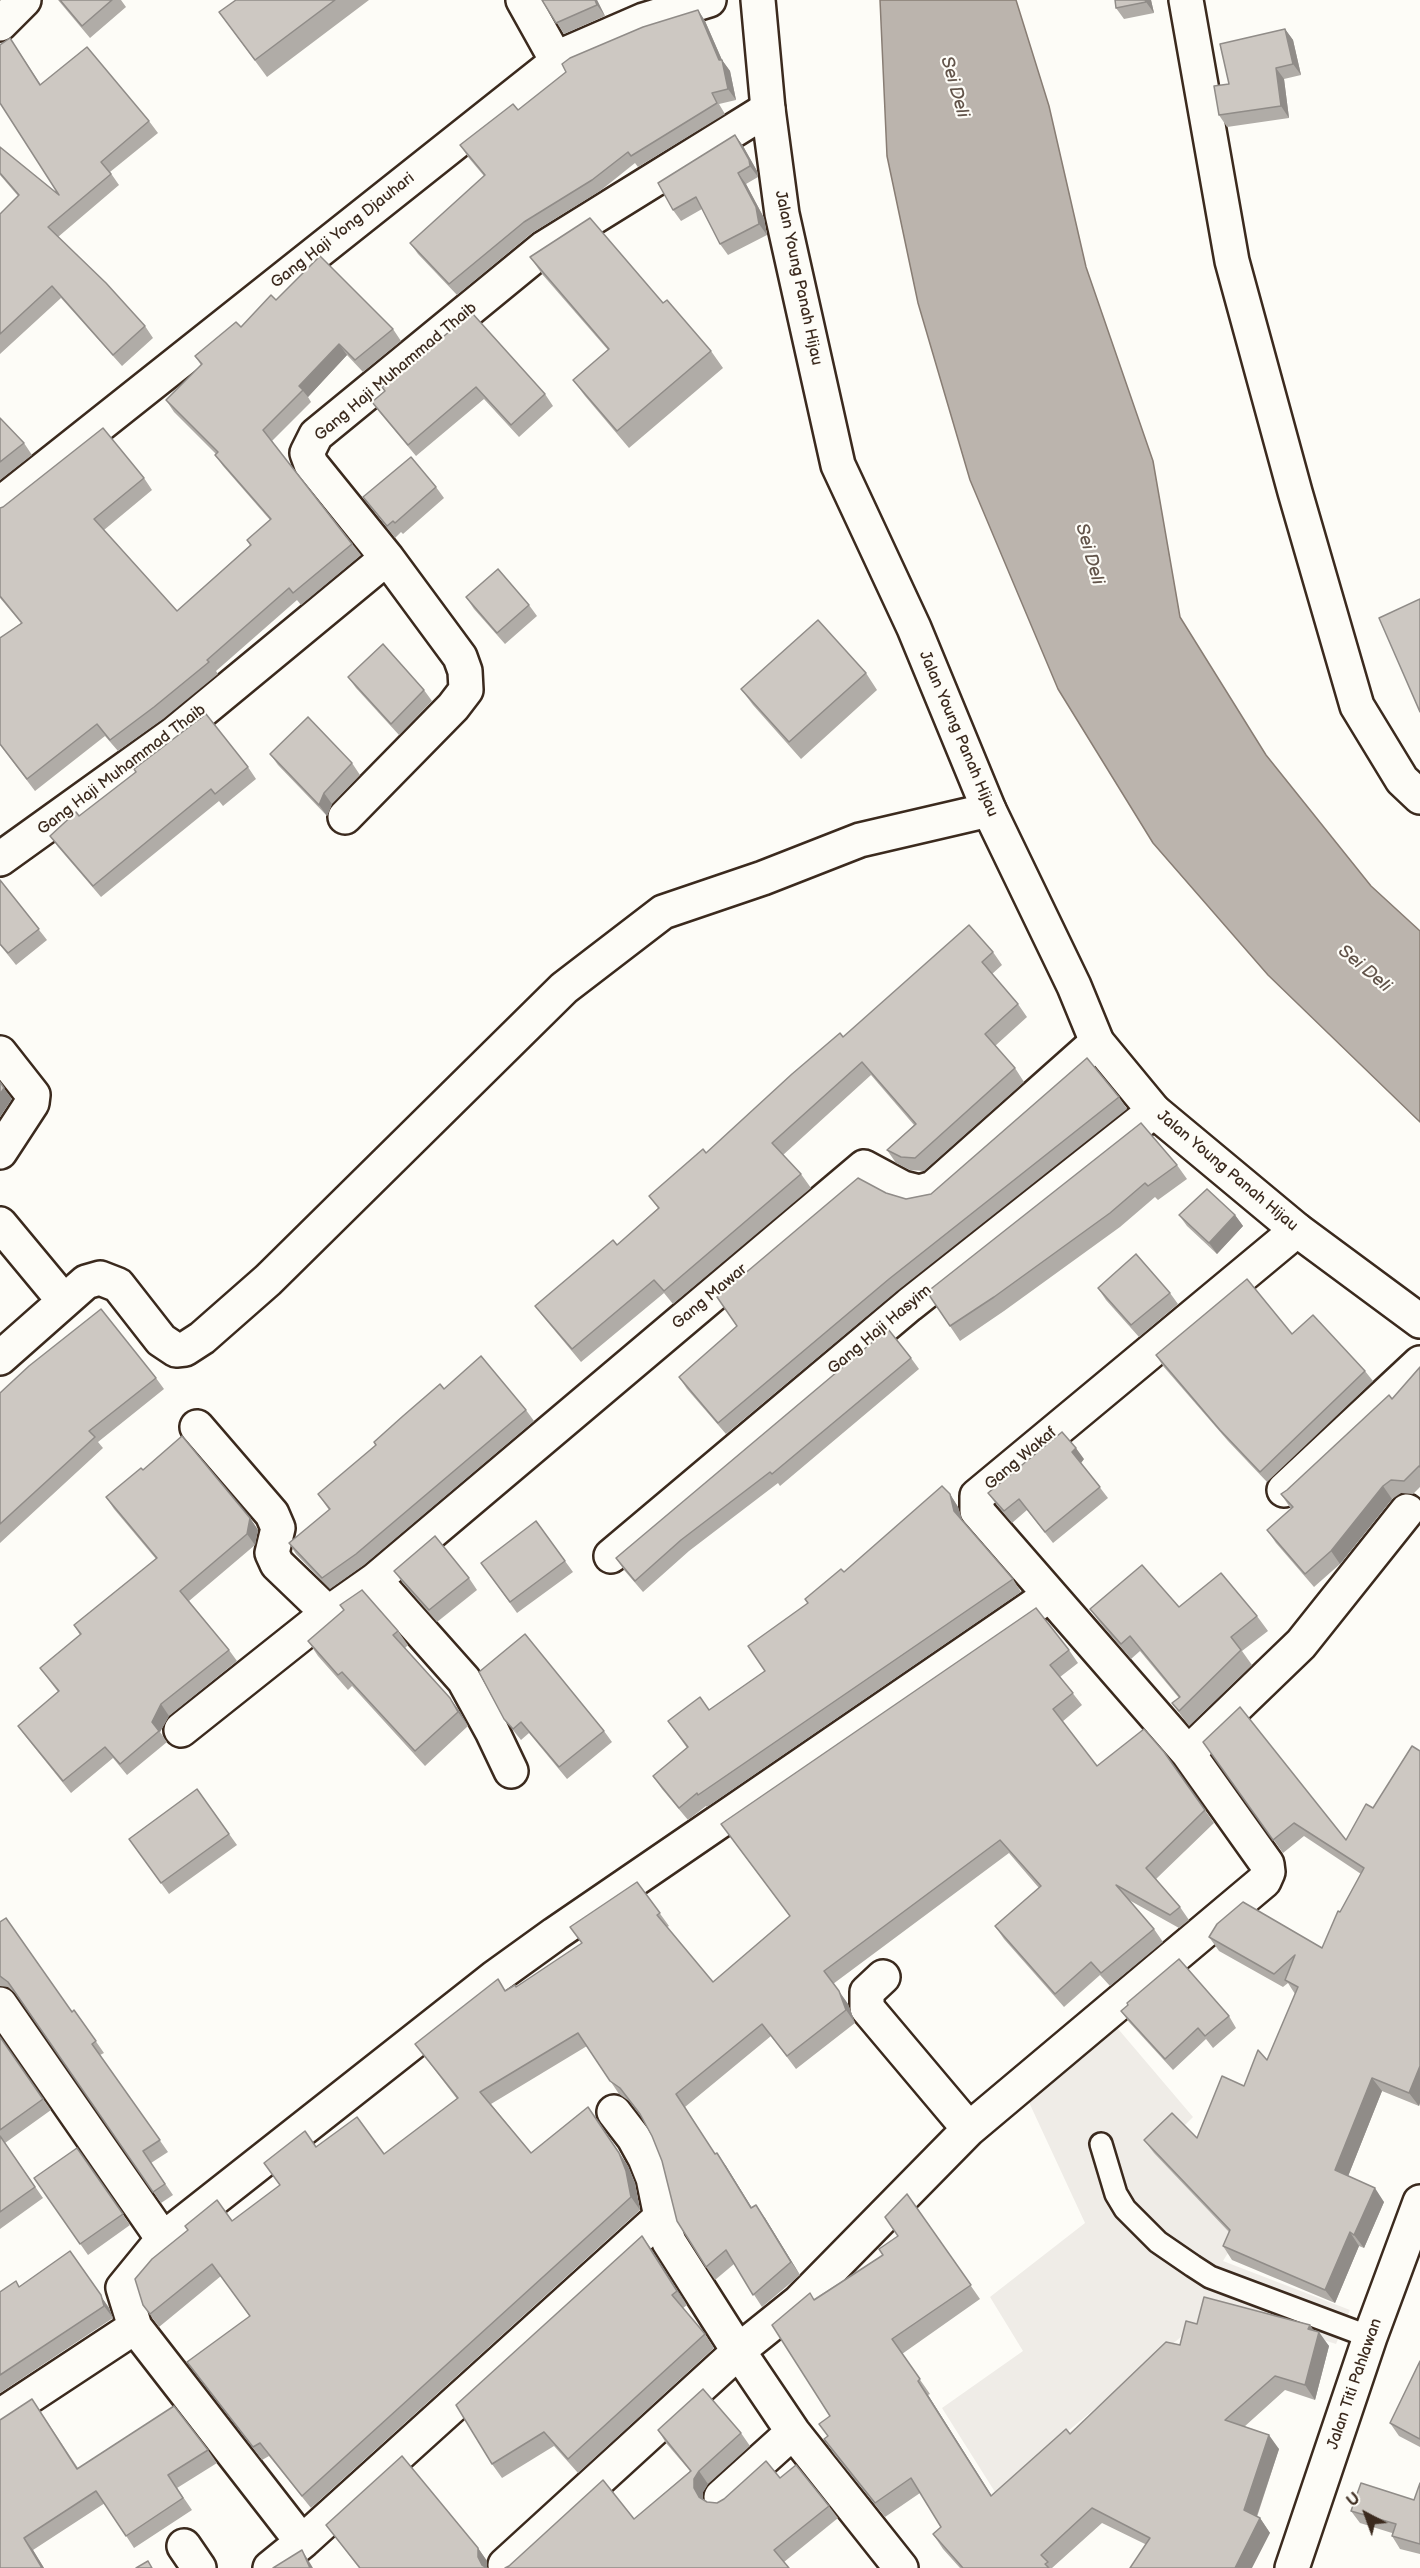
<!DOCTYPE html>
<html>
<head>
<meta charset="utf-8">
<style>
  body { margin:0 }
  #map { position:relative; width:1420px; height:2568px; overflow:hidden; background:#fdfcf7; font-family:"Balsamiq Sans",sans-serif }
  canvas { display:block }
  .north { position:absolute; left:1336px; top:2484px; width:60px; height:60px; -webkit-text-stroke:4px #fdfcf7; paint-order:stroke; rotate:319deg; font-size:16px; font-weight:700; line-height:24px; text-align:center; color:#3b2a1e }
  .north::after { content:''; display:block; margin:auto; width:21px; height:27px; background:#3b2a1e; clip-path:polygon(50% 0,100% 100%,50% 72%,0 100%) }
</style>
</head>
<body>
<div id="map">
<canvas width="1420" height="2568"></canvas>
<div class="north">U</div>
</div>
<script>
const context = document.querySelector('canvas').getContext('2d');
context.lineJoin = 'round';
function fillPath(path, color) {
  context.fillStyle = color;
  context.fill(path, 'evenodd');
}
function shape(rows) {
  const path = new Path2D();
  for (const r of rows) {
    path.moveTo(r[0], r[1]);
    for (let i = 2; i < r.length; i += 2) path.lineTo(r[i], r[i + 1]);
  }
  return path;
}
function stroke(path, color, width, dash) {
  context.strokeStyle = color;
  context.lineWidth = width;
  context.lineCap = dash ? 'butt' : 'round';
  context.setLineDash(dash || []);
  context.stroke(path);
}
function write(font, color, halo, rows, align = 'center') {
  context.font = font + ' "Balsamiq Sans",sans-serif';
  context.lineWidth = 4.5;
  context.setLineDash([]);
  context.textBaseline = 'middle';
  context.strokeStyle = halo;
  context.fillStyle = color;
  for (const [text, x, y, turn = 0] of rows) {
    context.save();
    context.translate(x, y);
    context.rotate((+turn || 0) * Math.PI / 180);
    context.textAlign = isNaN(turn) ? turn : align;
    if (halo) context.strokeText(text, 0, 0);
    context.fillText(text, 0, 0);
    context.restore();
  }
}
fillPath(shape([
  [1108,2017,1193,2117,1184,2126,1258,2204,1223,2261,1350,2310,1336,2344,1218,2306,995,2492,942,2408,1023,2351,990,2297,1085,2223,1027,2098]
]), '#efece7');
const water = shape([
  [880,0,1016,0,1049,106,1086,267,1153,461,1180,617,1266,755,1371,886,1420,931,1420,1122,1268,975,1153,843,1058,689,970,480,918,303,887,156,880,0]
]);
fillPath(water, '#bbb4ad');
stroke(water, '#887d74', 1.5);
const service = shape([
  [1101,2144,1116,2194,1125,2209,1158,2242,1193,2266,1210,2277,1370,2337]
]);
const minor = shape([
  [523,0,557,61],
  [1186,0,1232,261,1295,492,1357,706,1402,780,1420,797],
  [0,24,24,0],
  [0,504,568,53,644,20,709,0],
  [345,817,453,707,466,690,465,671,460,657,387,558,311,464,307,453,316,435,544,248,768,109],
  [0,859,174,734,387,558],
  [0,1053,33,1095,32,1103,0,1152],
  [0,1224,64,1301],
  [0,1358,86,1282,100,1278,118,1285,161,1340,176,1350,185,1349,202,1338,268,1280,564,988,663,912,763,878,860,840,989,810],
  [197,1427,272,1514,278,1528,272,1553,277,1564,328,1613],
  [1284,1490,1420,1363],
  [611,1556,909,1305,1154,1111],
  [375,1580,464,1680,492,1731,511,1771],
  [181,1730,328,1613,375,1580,864,1167,903,1188,919,1192,933,1188,1097,1042],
  [1188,1753,1301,1644,1407,1511],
  [883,1977,867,1992,867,2008,969,2129],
  [0,2004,163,2239],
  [614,2112,634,2138,645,2158,653,2178,661,2217],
  [0,2416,135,2327],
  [721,2497,793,2432],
  [302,2542,135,2327,123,2288,163,2239,494,1978,555,1934,1050,1595],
  [184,2546,199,2568],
  [505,2565,748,2343,799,2302,969,2129,1264,1881,1268,1872,1267,1864,1188,1753,977,1511,977,1496,1297,1230],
  [270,2568,302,2542,661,2217,669,2242,739,2352,793,2432,901,2568]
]);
const tertiary = shape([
  [758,0,768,109,782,214,838,465,914,628,989,810,1074,986,1097,1042,1154,1111,1297,1230,1420,1321]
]);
const primary = shape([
  [1292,2568,1370,2337,1420,2202]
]);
stroke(service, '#3b2a1e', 26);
stroke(minor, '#3b2a1e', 38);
stroke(tertiary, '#3b2a1e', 38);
stroke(primary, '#3b2a1e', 38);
stroke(service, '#fdfcf7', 21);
stroke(minor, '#fdfcf7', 33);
stroke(tertiary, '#fdfcf7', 33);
stroke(primary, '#fdfcf7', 33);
fillPath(shape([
  [58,0,121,0,126,7,90,38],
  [236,0,369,0,267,77,219,12],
  [542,0,597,0,605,16,564,34],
  [1151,0,1154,13,1124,19,1116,8],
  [698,10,705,21,722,60,730,71,736,100,719,104,725,114,638,167,635,163,600,191,532,233,457,295,418,254,410,243,484,176,468,157,460,145,518,110],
  [1285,29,1293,40,1301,75,1284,79,1289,118,1227,127,1219,115,1229,84],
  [18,50,41,85,149,121,158,133,110,172,119,185,58,237,145,326,153,338,122,366,61,298,0,354,0,214,18,196,0,175,0,147,59,195],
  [735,135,743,146,757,171,758,177,746,184,764,218,767,235,728,255,720,244,702,209,681,221,673,210],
  [530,257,663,303,711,351,723,368,629,448,585,396,573,380,608,350,542,274],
  [276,300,393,329,401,341,363,372,347,355,308,397,311,402,272,441,361,555,301,605,297,600,216,671,218,674,163,719,118,751,105,736,35,791,0,745,0,638,21,623,0,598,0,508,144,478,152,490,104,530,177,611,250,545,247,540,270,520,223,466,215,455,216,454,174,412,166,400,201,365,195,356,241,327],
  [472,313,545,394,553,406,519,437,484,399,416,456,380,413,372,402,385,391,382,387],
  [0,418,24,443,32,455,0,480],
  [436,487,444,498,403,534,401,532,395,538,363,497],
  [466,597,529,605,537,616,505,644,474,609],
  [866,673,877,690,801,759,753,705,741,689],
  [348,677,424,690,432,701,399,735,356,688],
  [270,754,352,763,360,775,332,804,327,816,278,765],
  [248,767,256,779,223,806,219,801,101,897,58,847,50,836,79,816],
  [0,880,47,940,16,965,0,945],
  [993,952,1002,965,992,974,1018,1004,1027,1017,995,1046,1015,1068,1024,1082,924,1171,910,1170,896,1163,887,1150,914,1125,871,1075,783,1155,801,1174,811,1188,673,1304,664,1293,581,1362,545,1319,535,1306,617,1245,658,1208,649,1196,706,1153,843,1037],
  [1119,1097,1127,1109,897,1291,726,1434,687,1389,679,1377,737,1326,886,1193,906,1199,931,1194],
  [1177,1165,1187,1179,1158,1200,1155,1197,1120,1227,1004,1311,960,1341,927,1292],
  [1179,1215,1235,1215,1243,1226,1217,1254,1187,1226],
  [1098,1288,1170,1293,1178,1304,1139,1337,1106,1300],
  [1292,1334,1365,1371,1373,1381,1267,1482,1228,1441,1163,1366,1156,1355],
  [911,1358,919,1369,780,1486,778,1483,689,1551,643,1592,624,1570,616,1558],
  [1420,1367,1420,1487,1413,1494,1401,1493,1392,1499,1340,1564,1314,1587,1276,1543,1267,1530,1291,1509,1281,1494,1287,1490,1392,1399],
  [156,1378,164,1389,98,1442,103,1448,0,1543,0,1393],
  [444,1389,526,1410,534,1421,364,1565,330,1589,296,1554,289,1543,329,1510,318,1494],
  [1084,1459,1081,1463,1108,1498,1053,1543,1027,1510,1012,1523,996,1504,988,1493],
  [143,1470,250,1518,258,1530,255,1545,189,1601,229,1650,237,1661,169,1716,160,1732,167,1742,127,1775,113,1758,71,1793,26,1737,18,1726,58,1692,40,1668,80,1635,74,1625,156,1559,114,1509,106,1497],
  [950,1494,958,1507,962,1520,1013,1579,1021,1592,707,1807,706,1806,688,1820,662,1789,653,1776,687,1748,668,1721,709,1710,765,1671,808,1604,805,1599,844,1572],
  [565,1561,573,1572,517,1613,489,1574],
  [394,1571,469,1578,477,1590,437,1622,402,1582],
  [1179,1607,1257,1616,1268,1631,1242,1651,1252,1665,1189,1726,1172,1703,1179,1698,1140,1651,1131,1659,1101,1624,1090,1609],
  [398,1631,408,1645,405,1648,450,1698,460,1712,468,1726,425,1766,352,1686,348,1690,318,1656,308,1641],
  [1069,1650,1078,1663,1060,1677,1082,1705,1062,1722,1097,1766,1164,1752,1214,1823,1156,1879,1180,1907,1189,1920,1179,1928,1129,1900,1154,1929,1163,1942,1110,1986,1100,1975,1064,2007,1004,1939,995,1926,1039,1888,1009,1853,833,1984,848,2004,855,2023,796,2069,771,2036,685,2107,715,2154,726,2166,752,2208,765,2218,800,2275,762,2307,734,2264,715,2280,706,2267,652,2136,642,2118,629,2101,619,2094,587,2046,491,2104,531,2153,597,2119,628,2166,635,2183,640,2210,311,2508,269,2456,262,2460,187,2362,250,2317,221,2276,159,2327,143,2305,232,2221,280,2185,316,2147,384,2154,457,2099,415,2044,506,1990,516,1987,582,1943,637,1882,669,1926,667,1927,713,1982,790,1916,721,1824],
  [504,1719,604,1731,612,1742,567,1779,529,1733,521,1740],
  [1203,1742,1346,1840,1373,1808,1420,1751,1420,2103,1419,2106,1382,2091,1348,2176,1384,2202,1364,2248,1359,2246,1335,2303,1232,2260,1223,2246,1229,2232,1154,2153,1144,2140,1197,2138,1267,2060,1295,1994,1288,1983,1283,1987,1219,1951,1209,1937,1322,1948,1340,1912,1361,1874,1304,1836,1283,1853],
  [197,1789,237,1845,169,1894,129,1839],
  [0,1922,72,2012,74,2010,104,2053,100,2055,168,2152,151,2163,173,2195,161,2203,15,1993,8,1987,0,1986],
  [1121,2011,1229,2016,1236,2028,1213,2048,1206,2039,1173,2070,1129,2022],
  [0,2037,51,2110,5,2143,43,2198,0,2229],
  [77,2148,130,2225,88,2255,34,2178],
  [907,2194,980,2299,902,2354,930,2394,928,2395,992,2496,1180,2345,1197,2324,1310,2325,1313,2330,1329,2346,1315,2400,1285,2390,1244,2427,1279,2449,1257,2517,1260,2518,1270,2533,1145,2544,1102,2523,1052,2568,960,2568,943,2549,933,2534,941,2527,920,2493,885,2517,834,2454,824,2439,828,2436,830,2416,814,2299,883,2255,898,2236],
  [642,2236,687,2305,683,2308,705,2334,714,2348,578,2473,554,2446,502,2478,492,2464],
  [70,2251,109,2308,113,2318,0,2393,0,2292,19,2287],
  [1420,2361,1420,2447,1399,2436,1390,2423],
  [32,2399,78,2468,208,2450,217,2463,177,2488,192,2510,134,2548,105,2503,33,2550,44,2568,0,2568],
  [658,2430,741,2433,750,2446,708,2484,703,2492,703,2500,707,2502,717,2503,780,2478,829,2506,838,2518,784,2562,634,2519,690,2471,666,2443],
  [1420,2483,1420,2554,1400,2549,1392,2536,1392,2533,1360,2523,1351,2511,1414,2500],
  [326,2525,478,2548,487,2561,487,2568,359,2568]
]), '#b0aca7');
fillPath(shape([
  [595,0,597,0,605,16,597,5],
  [1145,0,1151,0,1154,13,1146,2],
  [698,10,705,21,722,60,730,71,736,100,728,89,719,60],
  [1285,29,1293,40,1301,75,1293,64],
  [1276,68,1284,79,1289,118,1281,106],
  [735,135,743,146,757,171,758,177,750,166],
  [738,173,746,184,764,218,767,235,759,224],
  [339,344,347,355,308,397,299,386],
  [324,793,332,804,327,816,319,805],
  [4,1088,12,1099,0,1117,0,1094],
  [1235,1215,1243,1226,1217,1254,1209,1243],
  [1076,1448,1084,1459,1080,1464,1072,1452],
  [1383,1486,1392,1499,1340,1564,1331,1551],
  [950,1494,958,1507,963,1523,954,1511],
  [250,1518,258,1530,255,1545,247,1534],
  [450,1698,460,1712,468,1726,458,1712],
  [161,1704,169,1716,160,1732,152,1722],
  [839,1991,848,2004,855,2023,846,2010],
  [1420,2066,1420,2103,1419,2106,1409,2093],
  [1372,2078,1382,2091,1345,2184,1335,2170],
  [588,2107,628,2166,635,2183,640,2210,631,2197],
  [717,2153,726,2166,760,2221,751,2208],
  [1375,2188,1384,2202,1364,2248,1354,2235],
  [756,2205,765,2218,800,2275,791,2262],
  [1350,2232,1359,2246,1335,2303,1325,2290],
  [642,2236,652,2250,687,2305,677,2291],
  [70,2251,109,2308,113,2318,104,2306],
  [1310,2325,1318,2337,1319,2332,1329,2346,1315,2400,1305,2385,1308,2329],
  [918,2381,928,2395,1001,2511,991,2496],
  [1269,2435,1279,2449,1254,2524,1244,2510],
  [699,2471,708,2484,703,2492,703,2500,699,2497,694,2488,694,2479],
  [1260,2518,1270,2533,1252,2568,1235,2568],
  [24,2538,33,2550,44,2568,42,2568],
  [478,2548,487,2561,487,2568,484,2568,478,2557],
  [302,2550,310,2563,313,2568,310,2568]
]), '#908c88');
const building = shape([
  [60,0,112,0,82,26,60,0],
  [236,0,335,0,255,60,219,12,236,0],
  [542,0,595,0,597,5,556,23,542,0],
  [1115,0,1145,0,1146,2,1116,8,1115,0],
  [698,10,719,60,722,60,728,89,712,93,717,103,631,156,628,152,592,180,524,222,449,284,410,243,485,175,460,145,513,104,518,110,566,72,562,64,570,58,643,27,698,10],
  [1285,29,1293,64,1276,68,1281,106,1219,115,1214,86,1229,84,1220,44,1285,29],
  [10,38,40,85,87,47,149,121,101,162,111,174,48,227,106,283,145,326,113,355,52,286,0,334,0,214,19,195,0,173,0,147,59,195,0,103,0,45,10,38],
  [735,135,749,160,750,166,738,173,756,207,759,224,720,244,696,197,673,210,658,183,735,135],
  [590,218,663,303,667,300,711,351,617,431,573,380,609,349,530,257,590,218],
  [320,256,393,329,355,360,339,344,299,386,303,390,263,430,352,544,293,593,289,588,207,660,209,662,154,707,110,740,97,724,27,779,0,744,0,638,22,623,0,596,0,508,3,507,103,428,144,478,94,519,177,611,251,545,247,540,271,519,215,455,218,452,166,400,202,364,195,356,236,322,241,327,271,295,276,300,320,256],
  [472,313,545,394,511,425,476,387,408,445,372,402,385,391,382,387,472,313],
  [0,418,24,443,0,462,0,418],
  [411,457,436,487,395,523,393,521,387,526,363,497,411,457],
  [498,569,529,605,497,633,466,597,498,569],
  [1420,599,1420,712,1379,618,1420,599],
  [818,620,866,673,789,742,741,689,818,620],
  [383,644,424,690,391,724,348,677,383,644],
  [206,714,248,767,215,794,211,789,93,886,50,836,76,812,79,816,136,772,134,769,206,714],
  [308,717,352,763,324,793,319,805,270,754,308,717],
  [0,880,39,929,8,953,0,944,0,880],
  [969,925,993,952,982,962,1018,1004,985,1034,1015,1068,915,1158,901,1157,887,1150,916,1124,862,1062,772,1143,801,1174,664,1291,654,1280,572,1349,535,1306,613,1240,617,1245,659,1208,649,1196,703,1149,706,1153,792,1074,840,1033,843,1037,969,925],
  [1087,1058,1119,1097,889,1279,718,1423,679,1377,737,1326,717,1297,858,1178,886,1193,906,1199,931,1194,1087,1058],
  [0,1082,4,1088,0,1094,0,1082],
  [1141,1123,1177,1165,1148,1186,1145,1183,1110,1213,994,1297,950,1326,927,1292,1141,1123],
  [1207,1189,1235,1215,1209,1243,1179,1215,1207,1189],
  [1136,1254,1170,1293,1131,1325,1098,1288,1136,1254],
  [1247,1279,1292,1334,1313,1315,1365,1371,1260,1472,1220,1430,1156,1355,1247,1279],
  [101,1309,156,1378,89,1431,95,1437,0,1524,0,1393,29,1366,101,1309],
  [888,1329,911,1358,772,1474,770,1472,681,1540,635,1581,616,1558,888,1329],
  [481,1356,526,1410,356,1554,322,1578,289,1543,330,1509,318,1494,376,1445,374,1442,403,1416,440,1384,444,1389,481,1356],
  [1420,1367,1420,1467,1419,1466,1404,1481,1391,1480,1383,1486,1331,1551,1305,1574,1267,1530,1293,1507,1281,1494,1287,1490,1389,1395,1392,1399,1420,1367],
  [1062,1432,1076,1448,1072,1452,1100,1487,1045,1532,1019,1499,1004,1511,988,1493,1062,1432],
  [182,1436,250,1518,247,1534,180,1591,229,1650,161,1704,152,1722,159,1731,120,1764,105,1747,63,1781,18,1726,59,1691,40,1668,81,1634,74,1625,157,1558,106,1497,141,1468,143,1470,182,1436],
  [942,1486,950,1494,954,1511,1013,1579,698,1795,697,1793,679,1808,653,1776,688,1747,668,1721,700,1697,709,1710,765,1671,748,1646,808,1603,805,1599,841,1569,844,1572,942,1486],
  [536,1521,565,1561,510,1602,481,1563,536,1521],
  [435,1536,469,1578,429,1610,394,1571,435,1536],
  [1142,1565,1179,1607,1221,1573,1257,1616,1231,1637,1241,1650,1179,1711,1172,1703,1180,1697,1130,1636,1121,1644,1090,1609,1142,1565],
  [362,1590,398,1631,393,1635,450,1698,458,1712,415,1751,342,1672,338,1675,308,1641,344,1610,340,1605,362,1590],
  [1036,1608,1069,1650,1050,1665,1073,1693,1053,1709,1097,1766,1144,1729,1164,1752,1205,1810,1146,1868,1180,1907,1170,1915,1116,1885,1154,1929,1101,1973,1091,1962,1055,1994,995,1926,1041,1886,1000,1840,824,1971,839,1991,846,2010,787,2056,762,2024,676,2094,715,2154,717,2153,751,2208,756,2205,791,2262,753,2295,726,2250,706,2267,677,2221,662,2161,652,2136,640,2114,620,2088,610,2081,578,2033,480,2092,531,2153,588,2107,619,2153,626,2171,631,2197,302,2496,260,2443,253,2447,187,2362,250,2316,212,2264,150,2314,143,2305,135,2279,152,2259,188,2230,185,2226,217,2200,232,2221,280,2185,264,2163,305,2131,316,2147,357,2117,384,2154,458,2098,415,2044,498,1979,505,1991,515,1985,516,1987,582,1943,570,1927,637,1882,660,1913,657,1915,713,1982,790,1916,721,1824,1036,1608],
  [525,1634,604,1731,559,1767,521,1722,513,1729,504,1719,479,1672,525,1634],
  [1240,1707,1346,1840,1366,1804,1373,1808,1412,1746,1420,1751,1420,2066,1409,2093,1372,2078,1335,2170,1375,2188,1354,2235,1350,2232,1325,2290,1223,2246,1230,2230,1144,2140,1172,2113,1197,2138,1222,2076,1244,2086,1258,2050,1267,2060,1298,1987,1285,1980,1295,1955,1274,1974,1209,1937,1217,1924,1243,1902,1322,1948,1338,1911,1340,1912,1364,1868,1294,1823,1273,1840,1203,1742,1240,1707],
  [197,1789,229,1834,161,1883,129,1839,197,1789],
  [6,1918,72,2012,74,2010,96,2041,92,2044,160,2140,143,2151,165,2184,153,2192,8,1982,0,1976,0,1922,6,1918],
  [1179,1959,1229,2016,1205,2036,1198,2028,1165,2059,1121,2011,1128,2005,1127,2003,1179,1959],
  [0,2037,43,2099,0,2130,0,2037],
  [0,2136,35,2187,0,2212,0,2136],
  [77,2148,123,2214,80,2244,34,2178,77,2148],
  [907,2194,971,2285,892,2339,920,2379,918,2381,991,2496,1066,2429,1070,2434,1166,2342,1180,2345,1186,2321,1197,2324,1204,2297,1310,2325,1308,2329,1319,2332,1305,2385,1275,2376,1225,2420,1269,2435,1244,2510,1260,2518,1235,2568,1130,2568,1150,2538,1092,2508,1041,2555,1048,2562,1045,2564,1049,2568,963,2568,933,2534,941,2527,911,2478,875,2503,824,2439,828,2436,819,2424,830,2416,772,2325,810,2293,814,2300,883,2255,879,2249,898,2236,885,2217,907,2194],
  [642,2236,677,2291,672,2295,705,2334,568,2459,544,2432,492,2464,456,2405,642,2236],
  [70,2251,101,2295,104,2306,0,2375,0,2292,16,2281,19,2287,70,2251],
  [1420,2361,1420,2439,1390,2423,1420,2361],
  [703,2389,741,2433,699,2471,694,2479,694,2488,699,2497,707,2502,717,2503,724,2499,766,2461,780,2478,796,2465,829,2506,774,2550,789,2568,505,2568,509,2566,603,2480,634,2519,691,2471,658,2430,703,2389],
  [32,2399,77,2469,174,2406,208,2450,168,2475,183,2498,126,2536,96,2491,24,2538,42,2568,0,2568,0,2420,32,2399],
  [402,2456,478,2548,478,2557,482,2565,487,2568,360,2568,326,2525,402,2456],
  [1361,2483,1414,2500,1420,2483,1420,2544,1392,2536,1396,2524,1351,2511,1361,2483],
  [302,2550,310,2568,273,2568,302,2550],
  [148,2561,152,2568,136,2568,148,2561]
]);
fillPath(building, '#cdc8c2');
stroke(building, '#908c88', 1.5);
write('16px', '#3b2a1e', '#fdfcf7', [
  ["Gang Haji Yong Djauhari",343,231,-38],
  ["Jalan Young Panah Hijau",798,278,78],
  ["Gang Haji Muhammad Thaib",396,372,-40],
  ["Jalan Young Panah Hijau",958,734,67],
  ["Gang Haji Muhammad Thaib",122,770,-37],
  ["Jalan Young Panah Hijau",1227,1171,40],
  ["Gang Mawar",710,1297,-40],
  ["Gang Haji Hasyim",880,1330,-40],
  ["Gang Wakaf",1021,1459,-40],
  ["Jalan Titi Pahlawan",1355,2384,-71]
]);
write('italic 18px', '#615349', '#fdfcf7', [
  ["Sei Deli",954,87,74],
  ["Sei Deli",1089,554,74],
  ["Sei Deli",1364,969,40]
]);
</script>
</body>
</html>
